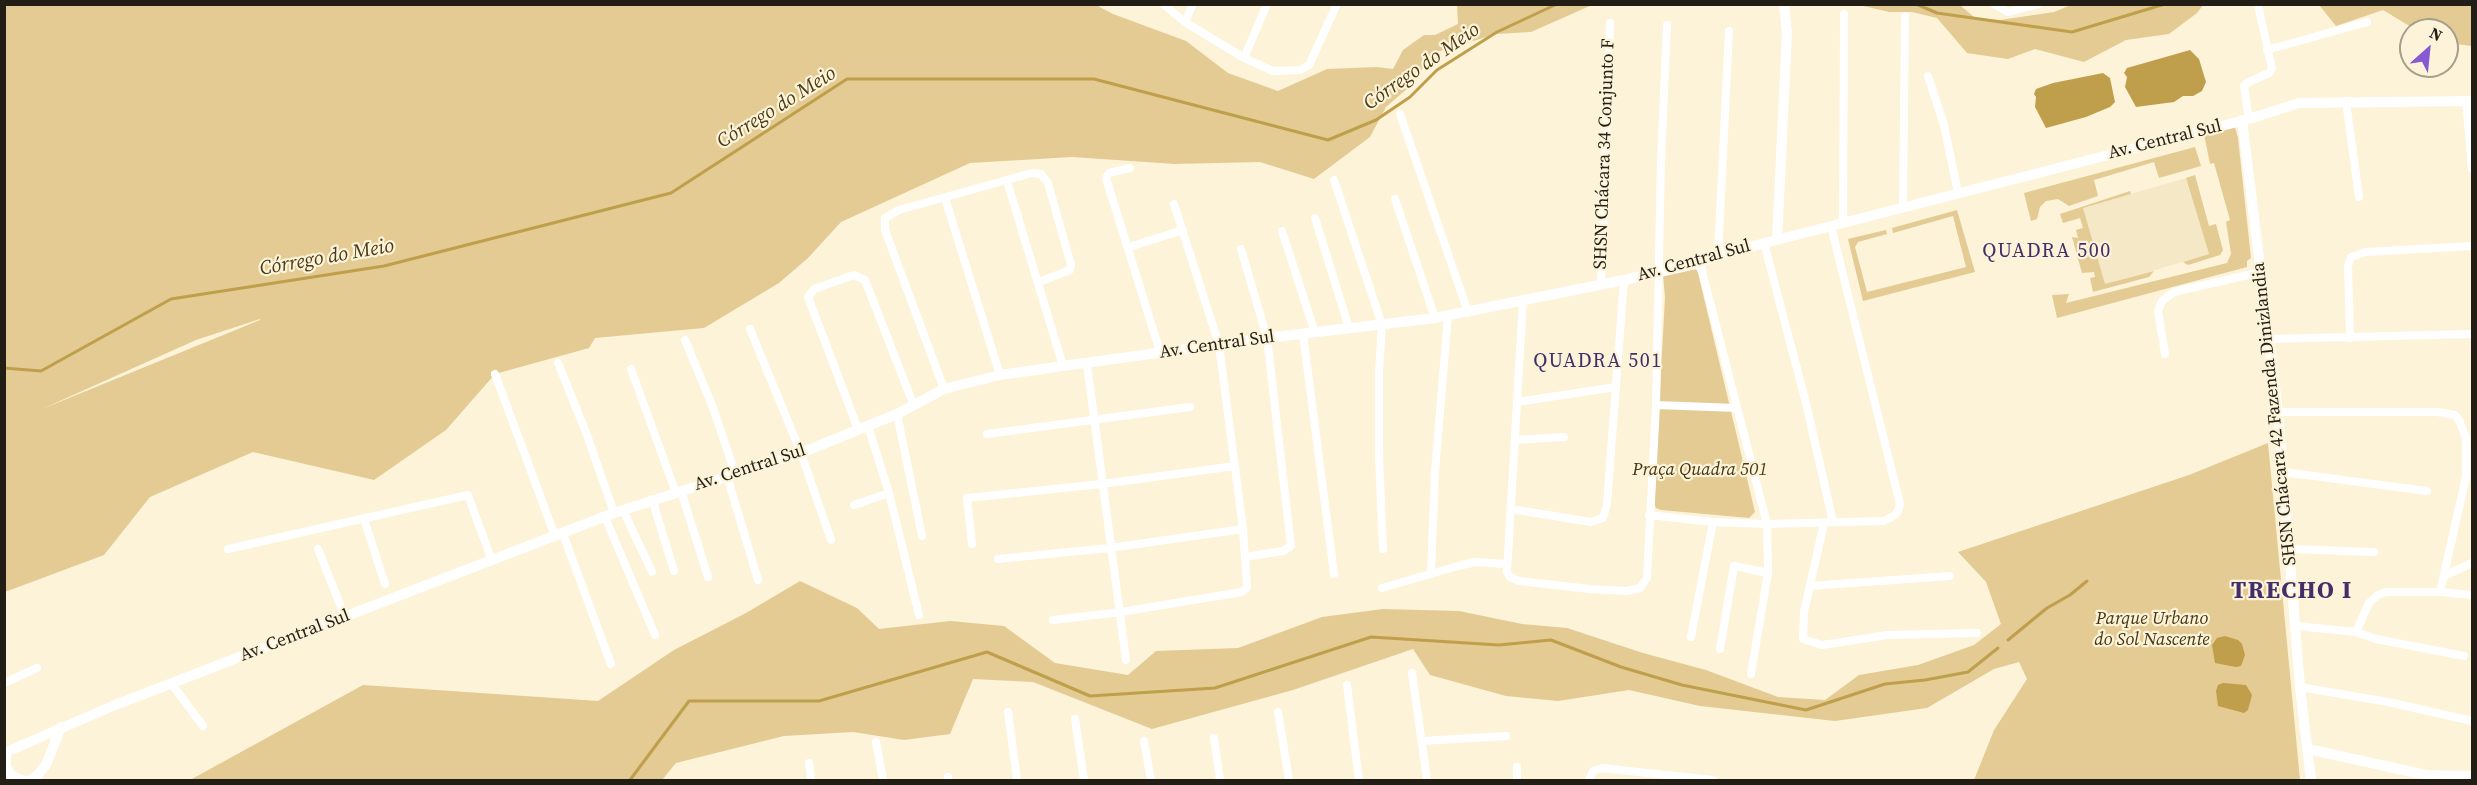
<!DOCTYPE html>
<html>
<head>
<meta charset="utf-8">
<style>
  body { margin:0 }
  #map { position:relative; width:2477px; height:785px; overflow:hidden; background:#fdf3d9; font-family:"Source Serif 4",serif }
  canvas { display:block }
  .frame { position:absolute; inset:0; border:6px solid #221e15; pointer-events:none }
  .north { position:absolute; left:2399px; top:18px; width:60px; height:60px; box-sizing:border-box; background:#fdf3d9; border:2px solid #a59e8b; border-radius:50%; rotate:27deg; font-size:16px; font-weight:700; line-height:24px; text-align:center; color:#221e15 }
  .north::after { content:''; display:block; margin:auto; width:21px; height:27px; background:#8759d2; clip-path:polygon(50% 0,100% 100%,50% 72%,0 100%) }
</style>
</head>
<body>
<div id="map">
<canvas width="2477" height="785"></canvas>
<div class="frame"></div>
<div class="north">N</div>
</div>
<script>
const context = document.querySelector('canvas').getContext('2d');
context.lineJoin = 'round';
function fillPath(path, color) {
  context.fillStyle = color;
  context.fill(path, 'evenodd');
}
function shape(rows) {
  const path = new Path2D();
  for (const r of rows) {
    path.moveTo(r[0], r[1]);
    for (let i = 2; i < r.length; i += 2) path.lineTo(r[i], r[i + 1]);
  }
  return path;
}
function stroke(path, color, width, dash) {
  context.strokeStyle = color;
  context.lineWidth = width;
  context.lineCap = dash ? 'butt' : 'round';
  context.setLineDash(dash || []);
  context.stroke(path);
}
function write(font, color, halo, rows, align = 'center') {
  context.font = font + ' "Source Serif 4",serif';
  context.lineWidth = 4.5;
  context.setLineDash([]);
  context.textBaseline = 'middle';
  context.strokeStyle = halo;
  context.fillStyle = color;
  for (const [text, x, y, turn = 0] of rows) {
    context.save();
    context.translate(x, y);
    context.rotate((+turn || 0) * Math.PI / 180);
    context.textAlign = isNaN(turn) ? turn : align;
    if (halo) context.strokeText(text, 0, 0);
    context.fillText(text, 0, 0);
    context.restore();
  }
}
fillPath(shape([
  [2186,178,2209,254,2105,285,2082,208]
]), '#f5e8c7');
fillPath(shape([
  [5,5,1096,5,1113,14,1186,41,1228,73,1278,91,1327,69,1377,67,1393,69,1403,50,1424,35,1435,35,1458,24,1457,5,1592,5,1531,32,1496,34,1434,53,1408,88,1386,107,1370,137,1314,179,1260,162,1175,164,1072,157,970,163,841,222,808,258,779,283,704,328,595,338,589,348,495,374,446,430,374,480,253,452,150,497,104,555,5,592],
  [260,319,260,320,42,409,196,340],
  [1859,5,1960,5,1975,18,2000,20,2054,12,2071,5,2203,5,2197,13,2169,34,2126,40,2084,62,2035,49,2008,59,1967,53,1937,18,1912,12,1889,12],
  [2319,5,2472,5,2472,46,2448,43,2447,30,2416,30,2383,10,2336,26],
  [2235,127,2238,138,2251,258,2247,261,2247,267,2057,318,2052,295,2069,294,2066,303,2227,263,2231,254,2226,222,2230,220,2214,163,2210,164,2204,134],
  [2195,147,2201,166,2159,178,2154,162,2094,180,2098,196,2069,206,2058,199,2046,201,2040,207,2037,219,2031,221,2024,193],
  [2195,175,2209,226,2216,224,2223,250,2220,255,2188,265,2183,262,2209,254,2186,178],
  [2130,191,2131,194,2083,208,2105,284,2154,271,2149,277,2093,292,2090,278,2095,277,2094,272,2082,273,2072,237,2078,238,2076,230,2083,228,2080,218,2063,223,2060,214],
  [1957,210,1975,272,1863,301,1848,239,1886,230,1887,234,1858,242,1855,247,1867,292,1966,267,1953,216,1893,233,1892,228],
  [1695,267,1698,273,1755,512,1749,518,1661,510,1656,508,1654,503,1665,297,1663,275],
  [2268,443,2300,780,1974,780,1994,730,2027,679,2019,662,1994,669,1927,708,1835,721,1700,706,1629,690,1558,701,1506,696,1430,675,1413,649,1293,690,1152,729,1033,682,973,679,950,734,904,740,853,732,784,736,676,763,662,780,190,780,363,685,598,701,674,650,746,613,800,581,857,608,879,629,950,621,1004,626,1055,663,1128,675,1156,651,1238,648,1322,617,1383,609,1459,611,1522,624,1567,628,1643,653,1706,670,1778,697,1825,700,1859,675,1918,665,1974,645,2001,624,1986,582,1958,552,2189,475]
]), '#e3cb93');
fillPath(shape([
  [2190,50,2199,59,2206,82,2202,91,2193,96,2183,96,2174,102,2136,107,2125,87,2127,77,2124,73,2127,68],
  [2103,73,2110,78,2115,102,2110,107,2086,117,2046,128,2035,107,2036,97,2034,94,2036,89,2053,83],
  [2225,636,2238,640,2242,644,2245,655,2241,666,2236,667,2215,663,2212,645,2217,638],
  [2223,683,2246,685,2252,695,2248,710,2244,713,2218,706,2216,691,2218,685]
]), '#bf9f4b');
stroke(shape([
  [1916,4,1937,13,2072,32,2165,4],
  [4,368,41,371,171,299,384,266,671,193,847,79,1094,79,1328,140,1376,120,1410,97,1437,70,1497,32,1557,4],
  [2008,640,2047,608,2070,595,2087,581],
  [630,780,689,701,819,701,987,652,1090,696,1215,688,1371,637,1499,645,1551,640,1621,667,1682,685,1806,710,1885,684,1925,680,1968,672,1998,648]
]), '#bf9f4b', 3);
stroke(shape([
  [1163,4,1185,22,1244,58,1273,71,1300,70,1309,65,1337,4],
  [1994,4,2008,12,2038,4],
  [1185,22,1193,4],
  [2267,50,2367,22],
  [1244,58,1267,4],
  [1928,76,1944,125,1958,193],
  [2346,101,2359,197],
  [2466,101,2472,169],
  [1400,114,1468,312],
  [2249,119,2244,86,2247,83,2269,73,2272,69,2259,9],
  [1130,168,1109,173,1106,178,1160,352],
  [1334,180,1382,325,1379,372,1379,457,1383,549],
  [1007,181,1063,366],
  [945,198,1000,375],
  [1395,199,1435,318],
  [1903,208,1905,16],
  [1315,218,1349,328],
  [1843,223,1844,14],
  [1282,231,1315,333],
  [1764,243,1806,403,1833,522],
  [1129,247,1183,230],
  [1241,249,1267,338,1291,546,1283,551,1245,557],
  [1718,255,1729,31],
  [1700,263,1767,524,1768,573,1751,674],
  [1601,284,1610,23],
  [1523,300,1507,572,1510,577,1519,581,1590,589,1627,591,1640,588,1647,578,1656,405,1661,160,1667,25],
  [750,329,801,453,831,540],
  [1303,334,1334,574],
  [2350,338,2348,266,2351,257,2365,252,2472,246],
  [2270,339,2472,334],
  [685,340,712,405,735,473],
  [2165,354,2158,311,2162,301,2174,292,2261,272],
  [558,363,587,435,614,513],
  [1087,364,1126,660],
  [631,369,676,493],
  [495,374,555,536],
  [944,389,885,230,885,218,899,210,1032,173,1041,174,1048,183,1071,265,1070,270,1039,282],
  [1517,402,1616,387],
  [1656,405,1737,408],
  [2278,412,2437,412,2455,415,2459,420,2466,438,2466,477,2440,592],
  [897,414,922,536],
  [868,426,889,493,919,615],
  [858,429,808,297,814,289,854,275,865,280,914,406],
  [987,434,1190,407],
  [1515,440,1564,437],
  [2283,472,2427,491],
  [727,476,758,580],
  [681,491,708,577],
  [652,499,674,571],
  [854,505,889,493],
  [1511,509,1591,522,1603,518,1607,504,1624,280],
  [623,510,652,572],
  [1649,515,1713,522,1767,524,1884,521,1895,515,1898,511,1900,504,1831,226],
  [605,517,655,635],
  [364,519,385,584],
  [1824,523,1804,612,1803,639,1822,645,1888,635,1977,633],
  [563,534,611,664],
  [972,544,967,498,1102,484,1235,466],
  [228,549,468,495,492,561],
  [318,549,345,617],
  [2290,549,2374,552],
  [998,559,1110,548,1243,529],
  [1431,574,1435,471,1448,316],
  [2444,576,2472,563],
  [1810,586,1950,576],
  [1382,588,1458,566,1475,562,1507,564],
  [1053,620,1121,612,1242,592,1247,587,1243,529,1219,345,1174,204],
  [2296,626,2356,632,2376,639,2464,656],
  [2356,632,2369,603,2378,595,2386,592,2440,592,2472,595],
  [1691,637,1713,522],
  [1720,649,1734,566,1768,573],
  [1412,673,1427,780],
  [4,683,37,668],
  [171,683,203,726],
  [1347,685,1359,780],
  [2300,687,2388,702,2472,721],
  [1008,712,1017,780],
  [1278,712,1289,780],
  [1075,719,1084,780],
  [1214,738,1220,780],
  [1144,741,1151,780],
  [1422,741,1506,736],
  [876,742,883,780],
  [809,763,811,780],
  [1517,767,1517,780],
  [948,777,948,780],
  [1589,780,1593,771,1602,768,1713,780]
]), '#fff', 8);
stroke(shape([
  [2242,120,2278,412,2300,687,2311,780],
  [1777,240,1787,33,1784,4],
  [2308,749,2426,775,2472,776],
  [6,752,6,767,12,776,22,780],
  [4,753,115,705,614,513,801,453,897,414,944,389,1000,375,1063,366,1267,338,1435,318,1624,280,1700,263,1718,255,2249,119,2299,103,2472,101],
  [30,780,37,776,46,765,61,727]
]), '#fff', 10);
write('18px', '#221e15', '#fdf3d9', [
  ["Av. Central Sul",2165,140,-14],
  ["SHSN Chácara 34 Conjunto F",1605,154,-88],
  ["Av. Central Sul",1694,261,-15],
  ["Av. Central Sul",1217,345,-8],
  ["SHSN Chácara 42 Fazenda Dinizlandia",2275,414,-96],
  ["Av. Central Sul",750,468,-18],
  ["Av. Central Sul",295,636,-21]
]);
write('italic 18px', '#443712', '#fdf3d9', [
  ["Praça Quadra 501",1700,470],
  ["Parque Urbano",2152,619],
  ["do Sol Nascente",2152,640]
]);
write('italic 20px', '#493b16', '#fdf3d9', [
  ["Córrego do Meio",1422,67,-35],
  ["Córrego do Meio",777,108,-32],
  ["Córrego do Meio",327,258,-10]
]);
context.letterSpacing = '1.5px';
write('20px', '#442e69', '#fdf3d9', [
  ["QUADRA 500",2047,252],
  ["QUADRA 501",1598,362]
]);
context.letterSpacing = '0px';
context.letterSpacing = '1.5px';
write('bold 24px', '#442e69', '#fdf3d9', [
  ["TRECHO I",2292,592]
]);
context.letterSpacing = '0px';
</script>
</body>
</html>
